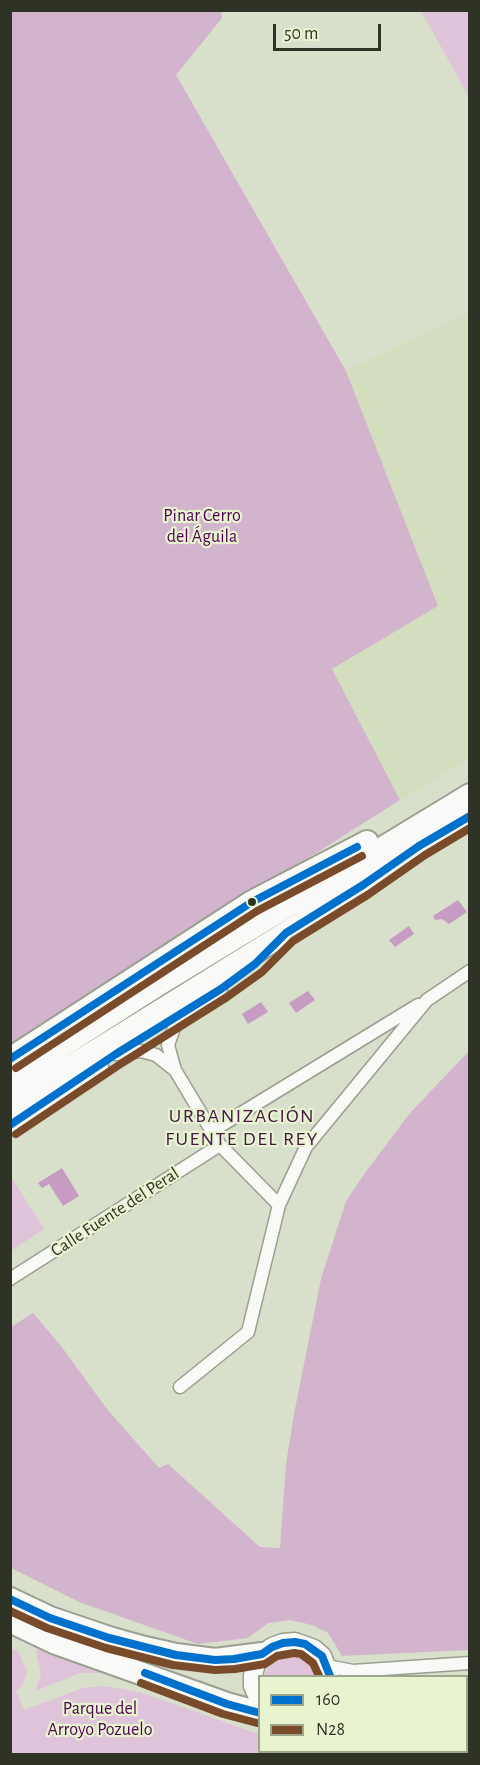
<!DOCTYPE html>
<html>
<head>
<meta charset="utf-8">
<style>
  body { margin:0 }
  #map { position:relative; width:480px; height:1765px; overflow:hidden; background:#d8dfcb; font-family:"Alegreya Sans",sans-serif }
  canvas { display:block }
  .frame { position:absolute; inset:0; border:12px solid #2f3326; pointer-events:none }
  .legend { position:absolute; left:258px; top:1675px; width:210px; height:78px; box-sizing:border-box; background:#e8f4d0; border:2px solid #9ea78c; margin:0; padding:8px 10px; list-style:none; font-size:18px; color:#2f3326 }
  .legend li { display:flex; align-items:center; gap:12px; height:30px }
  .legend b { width:30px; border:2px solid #9ea78c }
  .scale { position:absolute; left:273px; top:24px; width:108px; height:27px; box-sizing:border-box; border:3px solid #2f3326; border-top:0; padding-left:8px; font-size:18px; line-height:21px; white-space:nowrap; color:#2f3326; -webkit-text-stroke:4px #e8f4d0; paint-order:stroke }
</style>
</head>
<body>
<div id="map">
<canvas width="480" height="1765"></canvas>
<div class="frame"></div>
<ul class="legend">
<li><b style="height:8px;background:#0072ce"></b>160</li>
<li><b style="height:8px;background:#7a4b2a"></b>N28</li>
</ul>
<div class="scale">50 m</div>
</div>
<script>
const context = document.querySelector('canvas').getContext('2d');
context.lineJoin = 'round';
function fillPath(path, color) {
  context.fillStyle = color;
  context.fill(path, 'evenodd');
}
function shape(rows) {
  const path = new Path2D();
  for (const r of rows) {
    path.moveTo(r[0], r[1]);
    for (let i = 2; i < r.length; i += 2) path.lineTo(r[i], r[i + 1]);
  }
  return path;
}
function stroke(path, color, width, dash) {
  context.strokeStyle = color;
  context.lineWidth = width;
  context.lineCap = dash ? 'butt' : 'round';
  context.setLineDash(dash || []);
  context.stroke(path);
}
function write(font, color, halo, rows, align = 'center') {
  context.font = font + ' "Alegreya Sans",sans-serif';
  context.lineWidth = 4.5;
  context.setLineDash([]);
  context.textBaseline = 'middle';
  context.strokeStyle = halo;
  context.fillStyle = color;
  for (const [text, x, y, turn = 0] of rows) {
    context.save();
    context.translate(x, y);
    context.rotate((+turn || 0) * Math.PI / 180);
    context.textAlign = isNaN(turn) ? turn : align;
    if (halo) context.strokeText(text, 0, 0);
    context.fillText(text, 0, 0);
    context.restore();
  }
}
fillPath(shape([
  [469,313,469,758,400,800,332,669,438,606,346,371]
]), '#d3debe');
fillPath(shape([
  [421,11,469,11,469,97],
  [10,1175,44,1229,12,1250,10,1247],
  [10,1648,18,1651,27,1672,23,1684,16,1692,24,1710,83,1688,100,1686,118,1688,140,1692,259,1734,260,1752,276,1752,276,1754,11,1754],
  [37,1648,70,1661,107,1673,80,1673,36,1691,41,1673,36,1652],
  [285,1654,302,1656,309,1662,316,1676,265,1676,270,1663]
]), '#dfc4d9');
fillPath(shape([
  [11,11,221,11,222,18,176,75,346,371,438,606,332,669,400,800,11,1046],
  [469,1051,469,1650,342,1656,328,1633,312,1625,290,1620,268,1623,248,1638,198,1644,79,1602,11,1568,11,1327,33,1313,61,1346,107,1409,159,1468,168,1464,260,1547,280,1548,286,1464,294,1414,321,1279,346,1201,365,1173,410,1113]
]), '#d3b4cd');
fillPath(shape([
  [458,900,467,912,449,924,442,919,435,920,433,916],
  [409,926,414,934,395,947,389,940],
  [308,991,315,1000,296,1013,289,1003],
  [261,1002,268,1012,248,1024,242,1014],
  [62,1168,79,1196,63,1206,49,1184,42,1188,38,1183]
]), '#c69cc2');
const street = shape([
  [221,989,175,1025,168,1045,175,1070,220,1145,279,1205],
  [116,1054,141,1051,156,1055,175,1070],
  [212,1131,418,1005],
  [10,1279,220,1145],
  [180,1387,248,1332,279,1205,306,1147,427,1000,470,971],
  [327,1666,353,1671,470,1663],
  [466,1729,470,1729],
  [392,1754,395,1752]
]);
const secondary = shape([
  [260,1702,253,1686,253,1675,256,1664,262,1654,272,1647,283,1643,295,1642,314,1649,322,1656,330,1676],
  [296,1752,296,1754]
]);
const highway = shape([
  [10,1059,252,902,367,842],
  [10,1079,159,984,470,795],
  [10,1104,363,885,419,846,470,816],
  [10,1125,97,1068],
  [10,1599,50,1618,109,1638,145,1648,176,1655,215,1660,262,1654],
  [10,1621,56,1643,227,1704,260,1713]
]);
stroke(street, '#9a9f90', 15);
stroke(secondary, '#9a9f90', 21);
stroke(highway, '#9a9f90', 26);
stroke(street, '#f9faf7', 12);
stroke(secondary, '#f9faf7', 18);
stroke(highway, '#f9faf7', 22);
stroke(shape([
  [10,1059,252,902,357,847],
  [10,1125,116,1054,221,989,255,964,286,933,363,885,419,846,470,816],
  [10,1599,50,1618,109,1638,176,1655,215,1660,234,1659,262,1654,272,1647,283,1643,295,1642,305,1644,322,1656,330,1676],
  [145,1673,227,1704,260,1713]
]), '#0072ce', 8);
stroke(shape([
  [16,1068,257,911,362,856],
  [16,1134,122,1063,227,997,262,972,293,941,369,894,425,855,470,828],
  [10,1611,47,1628,106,1648,173,1665,215,1670,235,1669,265,1664,277,1656,294,1653,301,1654,313,1663,319,1676],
  [141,1683,223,1714,257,1723]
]), '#7a4b2a', 8);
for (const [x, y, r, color] of [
  [252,902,5,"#2f3326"]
]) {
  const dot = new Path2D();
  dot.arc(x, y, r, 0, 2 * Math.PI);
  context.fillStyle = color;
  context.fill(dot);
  stroke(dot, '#e8f4d0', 2);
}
write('18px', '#510054', '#e8f4d0', [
  ["Pinar Cerro",202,516],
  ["del Águila",202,537],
  ["Parque del",100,1709],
  ["Arroyo Pozuelo",100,1730]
]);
write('18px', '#2f3326', '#e8f4d0', [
  ["Calle Fuente del Peral",115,1212,-33]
]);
context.letterSpacing = '1.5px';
write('20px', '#451647', '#e8f4d0', [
  ["URBANIZACIÓN",242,1116],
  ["FUENTE DEL REY",242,1139]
]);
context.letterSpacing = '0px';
</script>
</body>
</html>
